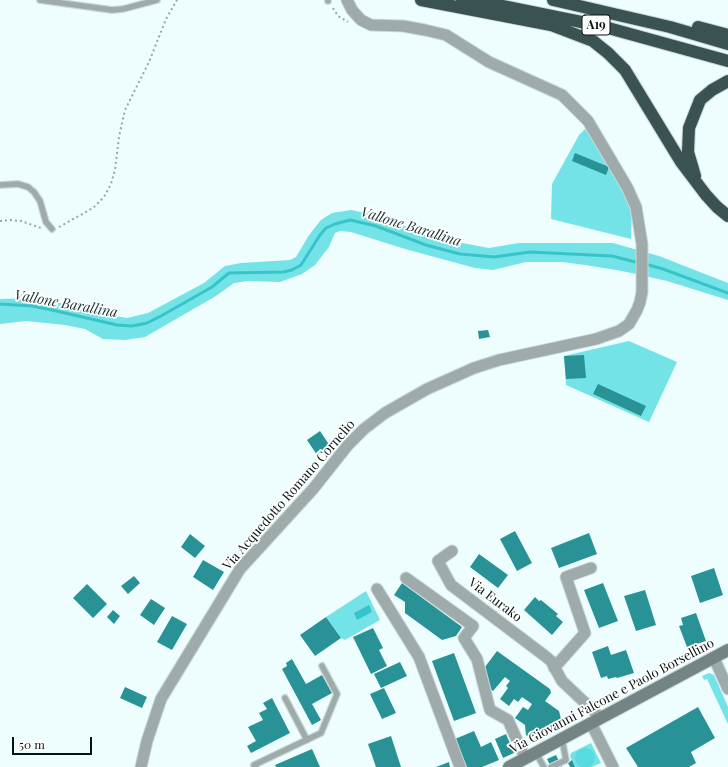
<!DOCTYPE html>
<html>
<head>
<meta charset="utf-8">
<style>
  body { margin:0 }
  #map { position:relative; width:728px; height:767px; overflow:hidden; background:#eefeff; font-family:"Playfair Display",serif }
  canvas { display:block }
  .scale { position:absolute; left:12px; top:737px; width:80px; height:18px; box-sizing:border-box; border:2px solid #091213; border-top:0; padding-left:5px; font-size:12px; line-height:14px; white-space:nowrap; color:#091213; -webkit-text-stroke:3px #fff; paint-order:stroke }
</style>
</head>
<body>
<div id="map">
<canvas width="728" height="767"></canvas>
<div class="scale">50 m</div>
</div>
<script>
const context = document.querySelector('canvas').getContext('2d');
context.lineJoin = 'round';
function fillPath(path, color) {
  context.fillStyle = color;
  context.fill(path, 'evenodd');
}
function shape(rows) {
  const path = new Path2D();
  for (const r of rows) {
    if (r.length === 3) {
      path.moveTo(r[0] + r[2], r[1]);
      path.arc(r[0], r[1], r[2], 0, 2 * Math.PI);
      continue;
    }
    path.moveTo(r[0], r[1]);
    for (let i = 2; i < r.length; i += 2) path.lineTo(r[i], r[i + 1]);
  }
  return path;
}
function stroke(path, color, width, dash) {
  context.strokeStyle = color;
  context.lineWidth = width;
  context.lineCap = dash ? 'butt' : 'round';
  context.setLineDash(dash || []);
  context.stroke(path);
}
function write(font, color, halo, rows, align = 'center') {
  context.font = font + ' "Playfair Display",serif';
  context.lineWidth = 3.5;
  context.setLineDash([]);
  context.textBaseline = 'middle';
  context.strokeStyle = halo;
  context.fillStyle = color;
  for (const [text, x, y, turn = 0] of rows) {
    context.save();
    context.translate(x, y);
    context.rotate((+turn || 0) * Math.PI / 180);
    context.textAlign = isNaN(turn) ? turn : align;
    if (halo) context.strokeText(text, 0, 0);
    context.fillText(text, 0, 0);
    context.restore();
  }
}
fillPath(shape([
  [587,127,621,183,632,207,631,239,551,219,552,184,579,135],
  [351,210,380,216,427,235,457,242,489,248,519,243,613,243,659,256,728,283,728,300,667,281,622,271,585,265,562,262,526,262,493,270,475,268,405,249,351,232,340,231,335,233,329,247,315,265,302,274,280,282,248,281,234,283,216,296,145,337,125,340,103,339,85,329,65,325,26,321,0,324,0,299,36,298,64,304,99,313,127,318,148,313,204,283,225,266,241,263,290,260,296,257,309,235,321,220,332,213],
  [629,341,677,362,649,422,566,385,564,356],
  [366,591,380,620,345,640,341,638,326,617],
  [709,673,714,675,728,707,728,724,707,679,704,680,702,676],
  [591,743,601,763,592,767,575,767,570,756,571,753]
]), '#74e3e7');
fillPath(shape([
  [585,758,10]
]), '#55dbe0');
fillPath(shape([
  [369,605,372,612,357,620,354,613]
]), '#37c4c9');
stroke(shape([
  [645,264,663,269,728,293],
  [0,304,32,306,52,310,117,325,132,326,147,323,161,316,212,287,229,273,283,272,292,270,301,265,320,235,326,228,335,224,350,220,376,226,426,245,460,254,494,257,530,252,612,256,639,263]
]), '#37c4c9', 3);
fillPath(shape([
  [575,153,609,167,606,175,572,161],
  [488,330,490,337,479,339,478,331],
  [584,355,586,378,566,379,564,356],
  [598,384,646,406,641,416,593,394],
  [320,431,330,446,317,455,307,440],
  [515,531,532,563,517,571,500,539],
  [589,533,597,554,559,568,551,548],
  [190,534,205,546,195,558,181,547],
  [479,554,508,575,498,588,470,567],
  [203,560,224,572,213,590,193,577],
  [714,568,723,595,700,603,691,576],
  [134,576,140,583,128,594,121,586],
  [402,583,462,627,456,636,442,640,405,613,405,602,394,595],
  [603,583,618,621,599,628,584,590],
  [87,584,107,604,93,618,73,598],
  [645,590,656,625,636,631,624,596],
  [535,597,539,601,541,600,558,614,556,616,563,622,552,635,524,610],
  [151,599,165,608,154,625,140,615],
  [113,610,120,616,114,624,107,617],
  [696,613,706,641,687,647,679,626,683,625,681,618],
  [172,616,187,624,172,650,157,642],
  [326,617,341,638,315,656,300,635],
  [373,628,383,648,379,650,387,666,371,674,353,637],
  [608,646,611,655,626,650,634,673,617,678,616,677,608,679,607,676,601,678,592,652],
  [497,651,550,689,551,693,545,701,559,711,561,719,559,722,557,720,546,734,537,738,531,736,529,737,526,735,525,725,515,718,523,707,528,710,532,704,522,697,518,702,514,699,509,706,500,699,508,688,506,686,510,681,505,677,493,691,487,687,485,667],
  [454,653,476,713,454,721,432,661],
  [292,659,306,684,322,675,332,693,312,704,321,720,312,725,282,669,287,666,286,663],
  [400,662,407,676,381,688,374,674],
  [125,687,147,697,142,708,120,698],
  [384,688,396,713,382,719,370,694],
  [272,698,290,733,251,753,247,746,256,741,248,727,263,720,259,713,267,709,263,703],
  [698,707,715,738,691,752,696,763,689,767,638,767,626,748],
  [474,731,481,747,491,742,499,760,482,767,467,767,455,739],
  [506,734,514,753,503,758,495,739],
  [391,736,401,767,376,767,368,744],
  [312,749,320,767,276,767,275,765],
  [556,755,562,767,551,767,547,759],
  [572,760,575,767,570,767,568,763],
  [449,762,450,767,436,767]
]), '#289296');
const lane = shape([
  [40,0,112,10,123,9,157,0],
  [328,0,328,1],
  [0,185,18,184,28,187,34,192,40,201,46,222,52,229],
  [285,698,307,740],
  [536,753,544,767],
  [256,767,254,765,321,733,337,694,322,666],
  [551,767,566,760,562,739]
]);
const street = shape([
  [452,551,438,561,451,585,545,656,551,661,562,681,601,718],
  [406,578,473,626,464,638,477,659,490,710,508,720,525,758],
  [377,589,419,657,460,767],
  [714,658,728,689],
  [554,668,585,633,566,577,591,568],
  [591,723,613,767],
  [141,767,147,741,161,699,240,569,313,489,348,445,364,429,385,413,427,389,474,368,499,360,596,339,619,331,629,324,637,310,640,302,642,292,642,244,636,207,627,187,588,121,562,95,489,62,446,35,425,30,403,26,371,25,361,20,352,10,347,0]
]);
const secondary = shape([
  [509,767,728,650]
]);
const highway = shape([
  [421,0,551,25,593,41,608,53,625,70,681,162,706,195,717,207,728,216],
  [462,0,498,5,601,26,728,61],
  [553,0,670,27,728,44],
  [698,27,728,35],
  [695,176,688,152,689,128,700,100,712,90,728,81]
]);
stroke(lane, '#c9d8d9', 8);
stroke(street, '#c9d8d9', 13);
stroke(secondary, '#c9d8d9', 14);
stroke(highway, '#c9d8d9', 14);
stroke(shape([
  [333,8,338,16,348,22],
  [0,221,10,220,21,221,41,228],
  [59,227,93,208,104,197,111,184,115,170,119,137,125,110,149,62,166,19,177,0]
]), '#98a6a7', 2, [2, 3]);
stroke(lane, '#9faaab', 5.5);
stroke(street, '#9faaab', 11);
stroke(secondary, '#748484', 12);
stroke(highway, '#3b5252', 12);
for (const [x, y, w] of [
  [596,25,28]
]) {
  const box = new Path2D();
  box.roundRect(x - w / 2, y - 10, w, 20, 3);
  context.fillStyle = '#fff';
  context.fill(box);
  stroke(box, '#091213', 1);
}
write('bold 12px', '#091213', null, [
  ["A19",596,25]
]);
write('13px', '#091213', '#fff', [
  ["Via Acquedotto Romano Cornelio",289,495,-49],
  ["Via Eurako",495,600,37],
  ["Via Giovanni Falcone e Paolo Borsellino",612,696,-28]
]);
write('italic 14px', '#1a3132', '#fff', [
  ["Vallone Barallina",411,227,17],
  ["Vallone Barallina",66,304,10]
]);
</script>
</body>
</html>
